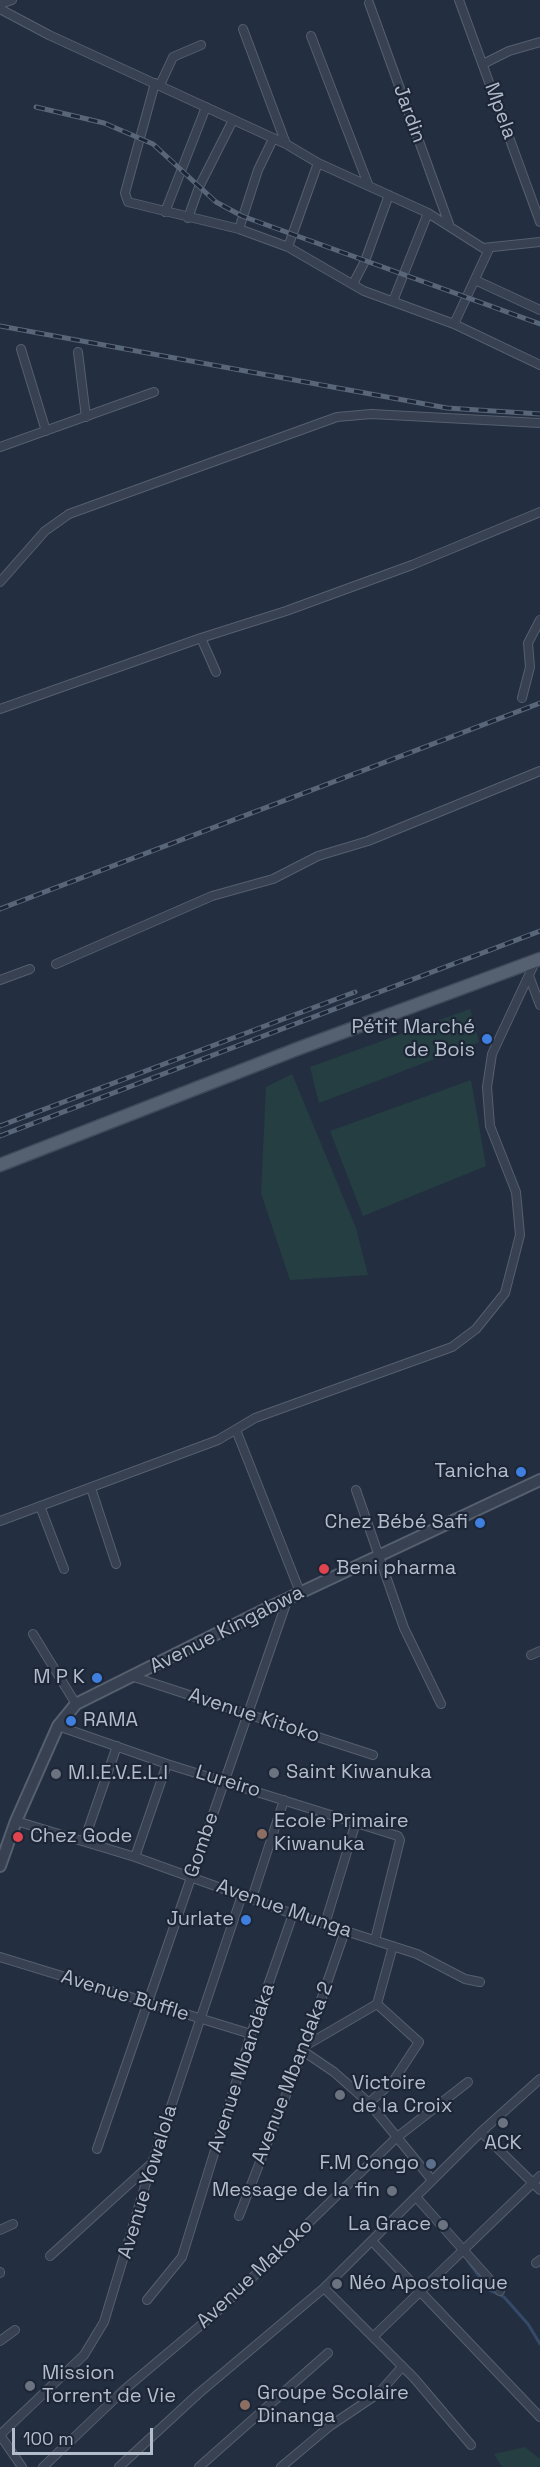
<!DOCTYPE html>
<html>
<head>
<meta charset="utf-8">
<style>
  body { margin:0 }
  #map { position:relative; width:540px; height:2467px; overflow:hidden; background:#232f41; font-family:"Space Grotesk",sans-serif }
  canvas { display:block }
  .scale { position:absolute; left:12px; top:2428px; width:141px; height:27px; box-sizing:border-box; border:3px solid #b3bccb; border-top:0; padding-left:8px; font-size:18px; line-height:21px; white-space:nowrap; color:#b3bccb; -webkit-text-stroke:4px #1c2636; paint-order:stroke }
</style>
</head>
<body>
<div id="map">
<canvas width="540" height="2467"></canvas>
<div class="scale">100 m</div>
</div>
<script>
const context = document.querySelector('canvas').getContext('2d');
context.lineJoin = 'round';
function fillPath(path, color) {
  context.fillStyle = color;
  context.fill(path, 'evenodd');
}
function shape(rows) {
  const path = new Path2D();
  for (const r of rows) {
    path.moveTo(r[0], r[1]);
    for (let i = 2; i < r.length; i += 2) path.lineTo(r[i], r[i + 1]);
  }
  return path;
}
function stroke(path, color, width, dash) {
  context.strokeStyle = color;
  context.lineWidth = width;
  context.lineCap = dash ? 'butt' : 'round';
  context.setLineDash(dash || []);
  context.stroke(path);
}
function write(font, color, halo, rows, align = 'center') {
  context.font = font + ' "Space Grotesk",sans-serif';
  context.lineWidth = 4.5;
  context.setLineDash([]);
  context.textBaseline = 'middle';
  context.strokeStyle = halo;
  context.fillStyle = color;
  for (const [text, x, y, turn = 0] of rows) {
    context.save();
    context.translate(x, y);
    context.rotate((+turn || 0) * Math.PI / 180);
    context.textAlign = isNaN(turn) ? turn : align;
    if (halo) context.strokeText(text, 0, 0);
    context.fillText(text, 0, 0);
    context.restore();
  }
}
fillPath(shape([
  [470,1009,479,1042,319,1103,310,1067],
  [292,1074,356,1228,368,1275,290,1280,261,1193,266,1087],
  [471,1080,486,1166,363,1216,330,1131],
  [525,2447,540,2459,540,2467,502,2467,494,2454]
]), '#253e42');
stroke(shape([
  [468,2261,489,2290,504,2297,528,2324,540,2344]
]), '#354a69', 3);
const minor = shape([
  [459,0,540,222],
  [369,3,449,224],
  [0,4,12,0],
  [0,9,49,35,286,144,318,163,428,213,483,248,540,242],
  [243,29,286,144],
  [311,36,368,184],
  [483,64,509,51,540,42],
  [155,83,125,193,128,202,239,229,288,247,364,291,454,324,540,365],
  [160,85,173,57,201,45],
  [165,212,206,107],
  [188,218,199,187,233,120],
  [239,229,258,170,273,139],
  [288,247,318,163],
  [475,280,540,310],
  [353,284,365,261,389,195],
  [393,301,428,213],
  [454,324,489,249],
  [21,349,46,431],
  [78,352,86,417],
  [0,447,154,392],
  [0,582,45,531,69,514,337,417,371,414,540,423],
  [216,672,201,638,286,611,412,565,540,512],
  [522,698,530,667,528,643,540,620],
  [0,709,201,638],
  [56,964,212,896,273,879,318,856,368,841,540,771],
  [529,976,540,1005],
  [0,980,30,969],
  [236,1430,300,1592],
  [91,1488,116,1564],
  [356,1490,404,1628,441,1704],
  [40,1506,64,1569],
  [0,1521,218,1440,255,1418,452,1347,476,1329,505,1293,520,1235,516,1192,490,1126,487,1087,492,1054,536,960],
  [33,1634,76,1704],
  [531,1655,540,1651],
  [134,1677,373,1755],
  [58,1726,167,1764,398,1836,400,1840,375,1940],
  [16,1821,135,1857,293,1914,417,1954,465,1979,480,1982],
  [84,1841,117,1746],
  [135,1857,167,1764],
  [252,1898,284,1800],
  [325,1924,356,1822],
  [0,1957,251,2034],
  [305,2046,377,2004,393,1946],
  [303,2051,334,2072,369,2103,432,2180],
  [369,2103,394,2080,419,2042,377,2004],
  [481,2132,540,2190],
  [97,2149,288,1598],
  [416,2197,500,2291],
  [239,2216,305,2046,345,1931],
  [0,2230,13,2224],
  [372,2241,540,2417],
  [50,2256,151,2164],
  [536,2263,540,2260],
  [0,2273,0,2272],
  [324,2288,414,2378,471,2445],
  [147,2300,182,2257,251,2034,293,1914],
  [374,2336,540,2176],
  [0,2341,15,2330],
  [0,2435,84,2355,104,2322,152,2163,242,1895],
  [0,2435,22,2467],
  [43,2467,125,2389,220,2309,396,2138,468,2082],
  [119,2467,198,2394,324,2288,481,2132,540,2079],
  [199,2467,328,2353],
  [281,2467,330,2426,379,2393,402,2367]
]);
const tertiary = shape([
  [0,1866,16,1821,58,1726,76,1704,272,1606,540,1480]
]);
const primary = shape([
  [0,1165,297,1049,540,959]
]);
stroke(minor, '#555f6e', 10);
stroke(tertiary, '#555f6e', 14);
stroke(primary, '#404a5a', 15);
stroke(minor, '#374151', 8);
stroke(tertiary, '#374151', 10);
stroke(primary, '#556071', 12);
const rail = shape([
  [36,107,104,123,153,144,216,202,242,216,540,324],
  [0,326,447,408,540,414],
  [0,909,540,703],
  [0,1126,355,992],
  [0,1136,540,931]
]);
stroke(rail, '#596578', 5);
stroke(rail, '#1c2636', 3, [9]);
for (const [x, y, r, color] of [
  [487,1039,6,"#3f7fe0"],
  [521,1472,6,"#3f7fe0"],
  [480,1523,6,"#3f7fe0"],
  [324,1569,6,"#e0444e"],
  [97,1678,6,"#3f7fe0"],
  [71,1721,6,"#3f7fe0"],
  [274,1773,6,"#6b7280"],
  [56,1774,6,"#6b7280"],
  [262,1834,6,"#8d6e63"],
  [18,1837,6,"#e0444e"],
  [246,1920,6,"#3f7fe0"],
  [340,2095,6,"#6b7280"],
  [503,2123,6,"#6b7280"],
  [431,2164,6,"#5c6f8a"],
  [392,2191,6,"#6b7280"],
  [443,2225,6,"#6b7280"],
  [337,2284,6,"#6b7280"],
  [30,2386,6,"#6b7280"],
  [245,2405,6,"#8d6e63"]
]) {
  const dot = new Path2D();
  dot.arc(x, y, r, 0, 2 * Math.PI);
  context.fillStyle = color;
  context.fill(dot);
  stroke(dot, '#1c2636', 2);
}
write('20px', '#b3bccb', '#1c2636', [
  ["Mpela",500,111,70],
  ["Jardin",409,114,70],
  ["Avenue Kingabwa",227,1630,-27],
  ["Avenue Kitoko",254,1716,18],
  ["Lureiro",228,1782,17],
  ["Gombe",202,1845,-71],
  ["Avenue Munga",284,1909,19],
  ["Avenue Buffle",125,1996,17],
  ["Avenue Mbandaka",242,2068,-72],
  ["Avenue Mbandaka 2",293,2073,-69],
  ["Avenue Yowalola",148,2182,-73],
  ["Avenue Makoko",255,2274,-43]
]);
write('20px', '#b3bccb', '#1c2636', [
  ["Pétit Marché",475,1028,"right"],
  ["de Bois",475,1051,"right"],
  ["Tanicha",509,1472,"right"],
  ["Chez Bébé Safi",468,1523,"right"],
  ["Beni pharma",336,1569],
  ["M P K",85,1678,"right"],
  ["RAMA",83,1721],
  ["Saint Kiwanuka",286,1773],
  ["M.I.E.V.E.L.I",68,1774],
  ["Ecole Primaire",274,1822],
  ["Kiwanuka",274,1845],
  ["Chez Gode",30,1837],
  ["Jurlate",234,1920,"right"],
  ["Victoire",352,2084],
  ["de la Croix",352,2107],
  ["ACK",503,2144,"center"],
  ["F.M Congo",419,2164,"right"],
  ["Message de la fin",380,2191,"right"],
  ["La Grace",431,2225,"right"],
  ["Néo Apostolique",349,2284],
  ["Mission",42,2374],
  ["Torrent de Vie",42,2397],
  ["Groupe Scolaire",257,2394],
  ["Dinanga",257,2417]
], 'left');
</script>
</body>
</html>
